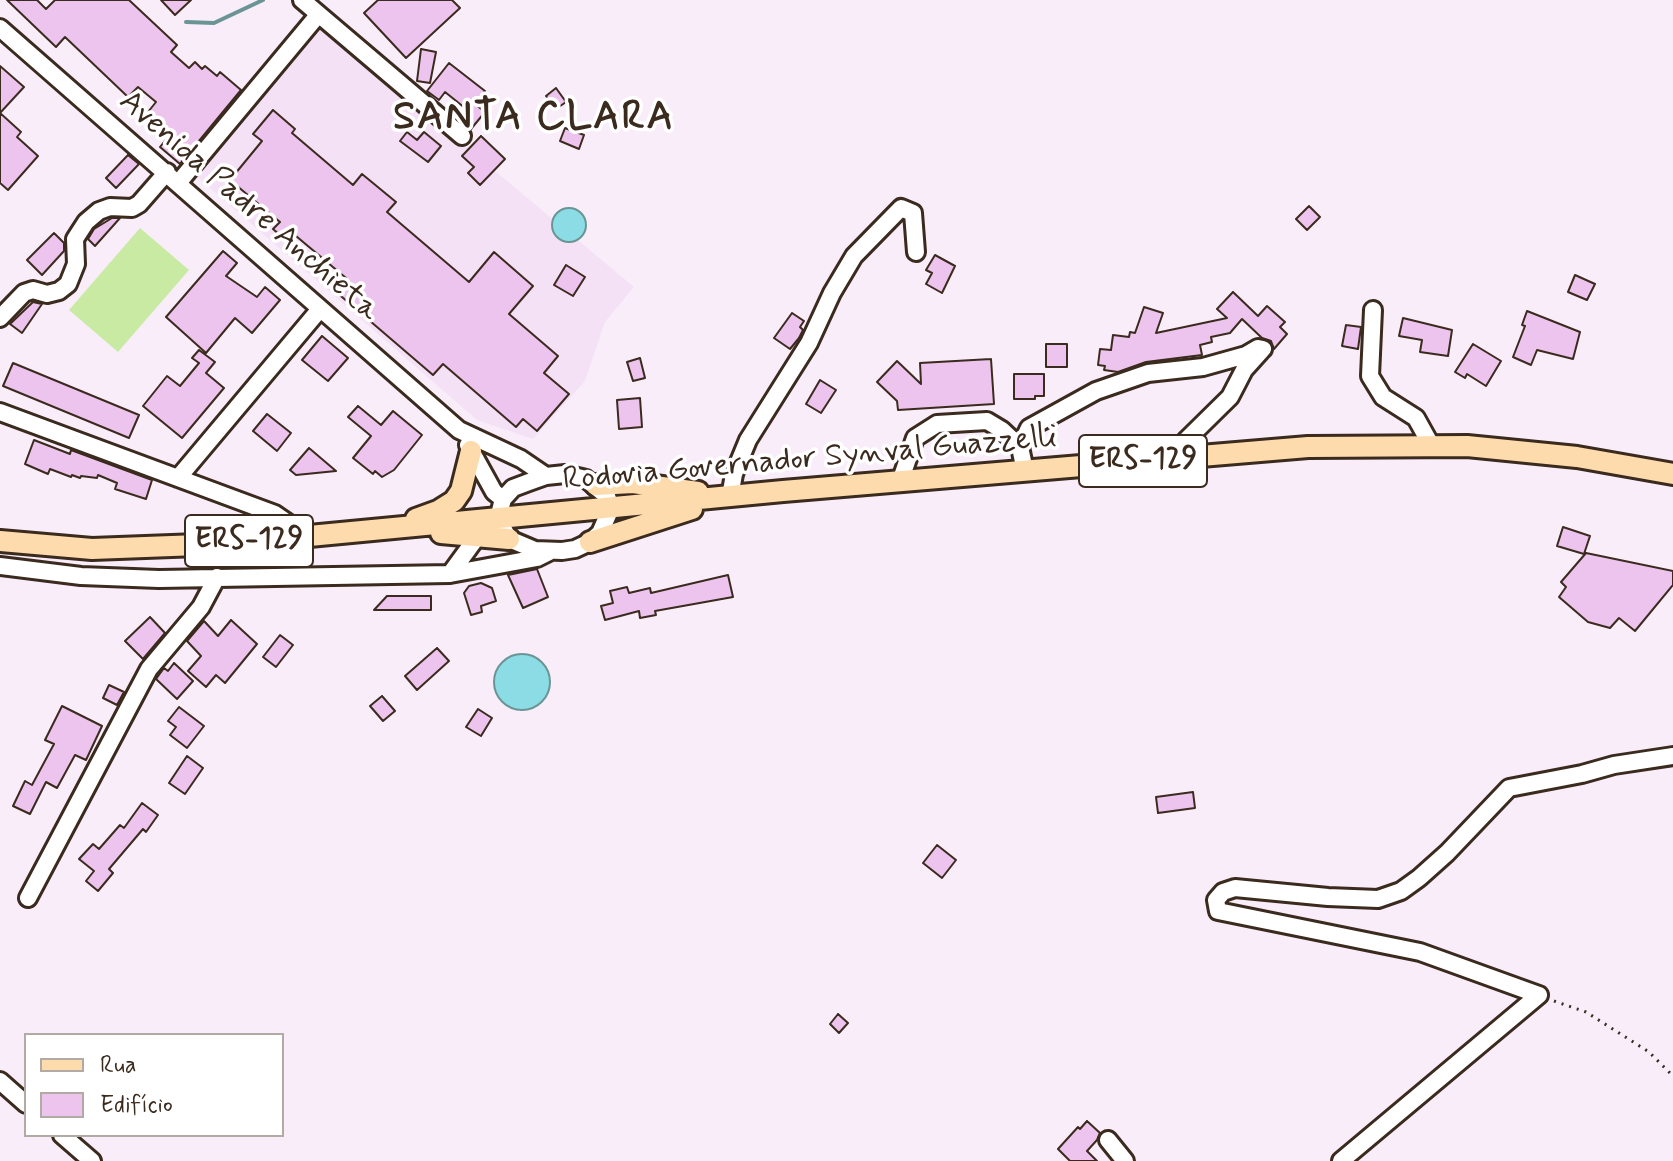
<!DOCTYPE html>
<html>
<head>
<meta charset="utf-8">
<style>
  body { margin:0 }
  #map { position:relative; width:1673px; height:1161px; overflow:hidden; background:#f9edfa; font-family:Mynerve,sans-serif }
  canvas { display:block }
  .legend { position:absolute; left:24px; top:1033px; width:260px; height:104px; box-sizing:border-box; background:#fff; border:2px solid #b1aaa5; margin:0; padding:10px 14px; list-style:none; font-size:24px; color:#3b2a1e }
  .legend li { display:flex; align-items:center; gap:16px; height:40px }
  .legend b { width:40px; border:2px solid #b1aaa5 }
</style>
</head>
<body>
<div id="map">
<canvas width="1673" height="1161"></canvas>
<ul class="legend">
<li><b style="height:10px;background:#fedbac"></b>Rua</li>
<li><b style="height:22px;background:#ecc4ed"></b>Edifício</li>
</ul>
</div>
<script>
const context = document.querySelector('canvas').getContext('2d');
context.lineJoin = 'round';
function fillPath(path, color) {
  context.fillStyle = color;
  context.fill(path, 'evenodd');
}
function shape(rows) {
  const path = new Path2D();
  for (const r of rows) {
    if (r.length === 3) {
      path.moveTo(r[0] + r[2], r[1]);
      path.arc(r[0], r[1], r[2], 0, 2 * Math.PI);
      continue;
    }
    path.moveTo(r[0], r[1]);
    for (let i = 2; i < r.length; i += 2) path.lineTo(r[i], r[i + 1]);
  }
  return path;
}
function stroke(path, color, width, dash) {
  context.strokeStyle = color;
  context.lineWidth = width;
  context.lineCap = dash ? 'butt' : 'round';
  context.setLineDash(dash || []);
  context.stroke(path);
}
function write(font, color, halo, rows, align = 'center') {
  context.font = font + ' Mynerve,sans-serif';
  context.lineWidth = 7;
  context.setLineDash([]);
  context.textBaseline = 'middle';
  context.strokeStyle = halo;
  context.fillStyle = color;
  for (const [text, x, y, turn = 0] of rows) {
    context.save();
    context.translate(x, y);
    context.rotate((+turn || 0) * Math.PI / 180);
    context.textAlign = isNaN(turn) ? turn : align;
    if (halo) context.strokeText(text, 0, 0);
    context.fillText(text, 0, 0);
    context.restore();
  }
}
fillPath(shape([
  [319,24,634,287,605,322,585,381,533,439,477,420,194,174]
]), '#f5e1f6');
fillPath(shape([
  [140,228,189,270,118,352,69,310]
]), '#c9eaa3');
const water = shape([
  [569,225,17],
  [522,682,28]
]);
fillPath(water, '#8bdce4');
stroke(water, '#6b9595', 2);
stroke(shape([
  [186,22,214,23,263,0]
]), '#6b9595', 4);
const building = shape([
  [7,0,37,0,46,9,55,0,129,0,177,45,171,52,189,68,195,62,202,69,205,66,217,76,220,72,241,90,180,164,160,147,168,137,144,117,156,102,138,87,128,97,65,37,56,47,7,0],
  [161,0,191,0,175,15,161,0],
  [378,0,452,0,460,8,406,58,364,13,378,0],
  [421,49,436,52,430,83,417,81,421,49],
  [449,63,485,91,475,104,485,112,471,129,457,118,465,108,445,92,439,100,427,91,449,63],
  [0,66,24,87,0,113,0,66],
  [556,88,566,102,556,109,546,96,556,88],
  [273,110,295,129,292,133,353,185,362,174,396,202,387,212,469,282,494,252,533,286,509,314,558,356,544,373,569,394,537,431,523,419,516,427,443,364,433,375,335,291,346,278,296,236,290,244,273,229,280,222,230,180,262,141,253,134,273,110],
  [0,113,21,132,17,137,38,156,8,190,0,183,0,113],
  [565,128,584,135,579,149,560,141,565,128],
  [407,132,417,140,424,132,441,146,428,162,400,141,407,132],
  [481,136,505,159,480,185,468,173,474,167,462,156,481,136],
  [128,155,139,164,116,188,106,178,128,155],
  [1309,206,1320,217,1307,230,1296,219,1309,206],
  [112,218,120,218,95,246,88,239,94,229,112,218],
  [54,233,64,243,64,251,42,275,27,260,54,233],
  [223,251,237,263,226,276,257,297,265,287,280,300,252,333,235,318,206,353,166,317,223,251],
  [935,255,955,266,942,293,926,284,932,273,926,270,935,255],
  [566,265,585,277,573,296,554,285,566,265],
  [1575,275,1595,284,1587,300,1568,292,1575,275],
  [1233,292,1258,316,1267,306,1285,322,1280,327,1287,334,1274,349,1271,341,1262,338,1242,319,1230,333,1211,337,1212,342,1200,345,1202,355,1146,362,1118,372,1104,370,1105,366,1098,365,1100,349,1111,350,1113,335,1129,337,1130,332,1135,333,1144,307,1163,313,1156,333,1227,318,1217,309,1233,292],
  [33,302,42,304,22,333,10,324,33,302],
  [1527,311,1580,332,1573,359,1537,350,1531,365,1513,357,1525,326,1522,325,1527,311],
  [792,313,804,321,800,327,803,330,799,338,790,349,774,338,792,313],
  [1403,318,1452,330,1448,356,1420,352,1422,340,1399,336,1403,318],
  [1346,325,1361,327,1358,349,1342,346,1346,325],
  [322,336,348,358,328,381,302,360,322,336],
  [1046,344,1067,344,1067,367,1046,367,1046,344],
  [1473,344,1501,361,1486,386,1467,374,1465,378,1455,372,1473,344],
  [199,350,215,362,206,373,224,388,182,438,143,406,167,376,180,386,199,363,192,358,199,350],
  [640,358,645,378,633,381,627,362,640,358],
  [991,359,994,404,898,410,897,401,877,382,897,361,921,384,920,363,991,359],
  [13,363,139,415,129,438,3,386,13,363],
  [1014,374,1044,374,1044,396,1035,396,1035,399,1014,399,1014,374],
  [820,380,836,390,821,413,806,404,820,380],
  [640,398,642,427,619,429,617,400,640,398],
  [358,406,381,425,393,411,422,435,394,470,382,477,375,471,373,474,353,458,371,436,348,417,358,406],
  [267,414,291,433,277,451,253,431,267,414],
  [34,440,70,454,71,450,152,480,146,499,115,489,117,483,98,475,97,478,81,476,80,478,72,475,71,477,50,469,48,474,25,464,34,440],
  [309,448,336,471,296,475,290,470,309,448],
  [1563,527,1590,536,1584,554,1557,546,1563,527],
  [1586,553,1673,571,1673,585,1635,631,1619,618,1610,628,1588,622,1559,597,1566,587,1561,582,1586,553],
  [537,569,548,597,523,608,508,575,537,569],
  [728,575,733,597,655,611,656,615,640,618,639,611,605,620,601,606,613,603,610,591,627,587,629,593,650,588,651,593,728,575],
  [481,583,492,588,496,601,481,606,482,612,471,615,464,593,469,586,481,583],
  [387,596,431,596,431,610,374,610,387,596],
  [150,617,165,633,143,659,125,641,150,617],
  [231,620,257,644,225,683,216,675,206,687,188,671,201,656,187,641,204,621,218,636,231,620],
  [280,635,293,645,276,667,263,657,280,635],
  [437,648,449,661,417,690,405,676,437,648],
  [174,663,193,681,177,699,156,679,164,668,168,671,174,663],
  [109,685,124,692,117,705,103,698,109,685],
  [382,696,395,711,383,721,370,706,382,696],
  [62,706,102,726,86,760,75,755,57,788,46,782,30,814,13,806,25,781,32,785,54,744,45,740,62,706],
  [179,707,204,726,187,748,170,735,176,727,168,721,179,707],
  [478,709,492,718,481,736,466,727,478,709],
  [187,756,203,768,185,794,169,783,187,756],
  [1193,792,1195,808,1158,813,1156,797,1193,792],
  [142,803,158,815,146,832,143,829,109,869,113,873,98,891,86,881,94,871,79,859,93,844,99,849,120,825,124,828,142,803],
  [937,845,956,860,942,878,923,863,937,845],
  [838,1014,848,1023,839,1033,830,1024,838,1014],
  [1087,1121,1100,1133,1097,1140,1087,1151,1097,1161,1070,1161,1058,1149,1078,1127,1080,1129,1087,1121]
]);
fillPath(building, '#ecc4ed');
stroke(building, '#3b2a1e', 2);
const minor = shape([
  [302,0,462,136],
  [0,28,459,430,521,459,546,476],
  [179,182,318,15],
  [1373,310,1370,376,1383,397,1416,418,1431,445],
  [0,318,24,293,33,290,47,294,59,291,68,284,76,264,75,239,86,222,99,211,110,207,132,208,139,204,167,172],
  [0,412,275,514,307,536],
  [468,445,494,492,503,499],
  [1020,447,1029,428,1096,391,1148,373,1203,367,1246,355,1258,348,1263,349],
  [1167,459,1230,397,1244,370,1262,350],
  [565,474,586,479,607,496,611,508,600,533,590,542,575,549,562,551,535,550,509,539,498,519,503,499,513,488,529,482,546,476,565,474],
  [178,478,320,309],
  [900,482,915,438,937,424,987,421,1002,430,1020,447,1025,471],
  [730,497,734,474,748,440,809,343,832,293,854,256,901,208,913,213,916,252],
  [0,566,81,576,159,579,450,574,537,558,549,552],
  [450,574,477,537],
  [28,898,149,669,201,607,217,577],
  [1539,995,1420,952,1218,911,1216,900,1223,892,1235,888,1328,897,1378,899,1401,891,1419,878,1447,853,1509,788,1582,774,1614,765,1673,756],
  [0,1081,26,1104],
  [62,1135,92,1161],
  [1108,1140,1125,1161],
  [1341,1161,1539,995]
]);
const major = shape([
  [596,485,633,483,698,492],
  [416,519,438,511,454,501,461,491,471,451],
  [441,533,509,539],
  [0,541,92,549,225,544,783,491,1308,447,1467,446,1577,457,1673,474],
  [590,542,692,509]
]);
stroke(minor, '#3b2a1e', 22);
stroke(major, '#3b2a1e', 26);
stroke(shape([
  [1554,1001,1586,1012,1649,1052,1673,1076]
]), '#3b2a1e', 3, [2, 6]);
stroke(minor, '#fff', 16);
stroke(major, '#fedbac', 20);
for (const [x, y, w] of [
  [1143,461,128],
  [249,541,128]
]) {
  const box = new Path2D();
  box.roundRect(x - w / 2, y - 26, w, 52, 6);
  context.fillStyle = '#fff';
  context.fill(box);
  stroke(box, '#3b2a1e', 2);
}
write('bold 30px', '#3b2a1e', null, [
  ["ERS-129",1143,461],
  ["ERS-129",249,541]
]);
write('32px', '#3b2a1e', '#fff', [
  ["Avenida Padre Anchieta",248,207,41],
  ["Rodovia Governador Synval Guazzelli",810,460,-5]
]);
context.letterSpacing = '2px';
write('bold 40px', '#3b2a1e', '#fff', [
  ["SANTA CLARA",534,120]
]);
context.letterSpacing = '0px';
</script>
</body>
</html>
